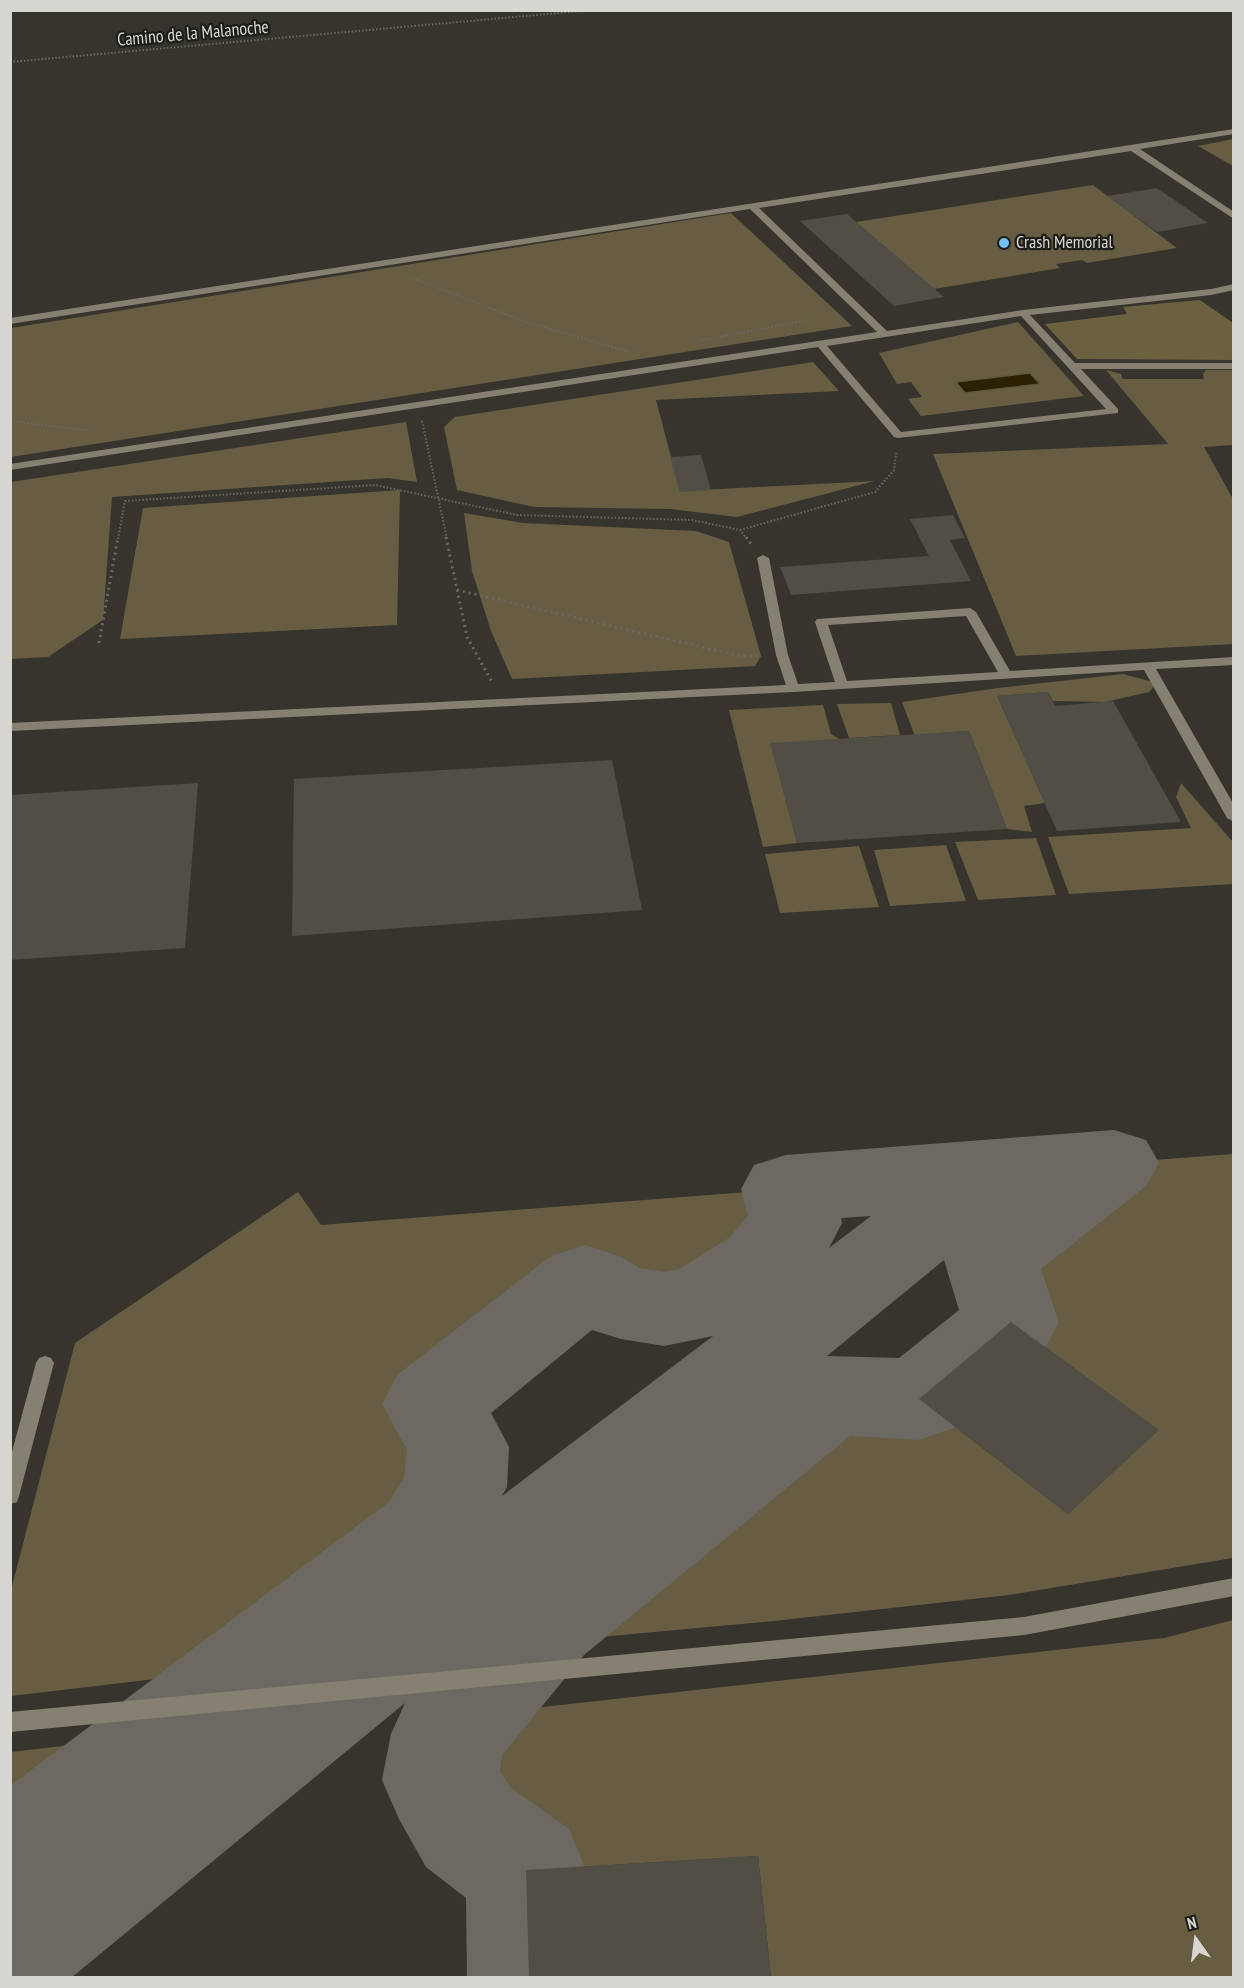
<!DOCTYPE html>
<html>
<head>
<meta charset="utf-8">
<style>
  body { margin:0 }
  #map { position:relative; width:1244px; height:1988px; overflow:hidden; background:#37342d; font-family:"PT Sans Narrow",sans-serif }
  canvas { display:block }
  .frame { position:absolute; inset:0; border:12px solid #d8d6d1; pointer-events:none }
  .north { position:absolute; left:1166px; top:1910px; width:60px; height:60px; -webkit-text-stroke:4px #1d1c18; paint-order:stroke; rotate:346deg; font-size:16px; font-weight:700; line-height:24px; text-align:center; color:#d8d6d1 }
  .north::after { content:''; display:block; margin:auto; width:21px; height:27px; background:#d8d6d1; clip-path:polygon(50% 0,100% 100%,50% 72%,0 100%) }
</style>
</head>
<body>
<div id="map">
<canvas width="1244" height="1988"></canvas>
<div class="frame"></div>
<div class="north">N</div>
</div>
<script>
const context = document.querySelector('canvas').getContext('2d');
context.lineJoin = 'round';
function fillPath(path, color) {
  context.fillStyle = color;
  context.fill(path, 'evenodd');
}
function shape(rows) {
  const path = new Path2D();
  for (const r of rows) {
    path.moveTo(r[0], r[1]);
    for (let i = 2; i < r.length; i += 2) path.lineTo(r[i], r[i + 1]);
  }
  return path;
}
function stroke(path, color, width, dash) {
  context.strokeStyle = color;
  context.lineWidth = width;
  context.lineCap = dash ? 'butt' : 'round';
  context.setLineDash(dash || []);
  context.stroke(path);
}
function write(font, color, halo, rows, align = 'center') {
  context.font = font + ' "PT Sans Narrow",sans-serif';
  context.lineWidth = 4.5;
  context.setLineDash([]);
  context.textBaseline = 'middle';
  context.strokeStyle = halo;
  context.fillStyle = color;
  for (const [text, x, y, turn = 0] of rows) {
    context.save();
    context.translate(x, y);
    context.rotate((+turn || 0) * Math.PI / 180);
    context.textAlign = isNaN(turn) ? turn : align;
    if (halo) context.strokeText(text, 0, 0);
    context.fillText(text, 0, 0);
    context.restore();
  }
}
fillPath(shape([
  [1233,139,1233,166,1198,146],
  [1093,185,1177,248,1087,263,1082,260,1056,264,1060,268,934,289,856,222],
  [731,213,852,326,11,457,11,328],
  [1018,322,1084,396,921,416,908,399,922,397,911,382,897,384,879,353],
  [813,362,839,391,656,400,680,491,875,481,737,517,670,509,534,507,457,490,444,427,455,417],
  [1106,370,1121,374,1123,379,1204,379,1203,374,1206,370,1233,370,1233,445,1204,447,1233,499,1233,644,1016,656,933,454,1168,444],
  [406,422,417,482,387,478,112,497,103,620,48,657,11,659,11,482],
  [400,490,397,625,120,639,143,508],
  [464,513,523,523,696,531,729,542,761,656,755,666,512,679,491,631,472,571],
  [1123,674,1157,683,1149,692,1105,702,1053,701,1048,692,997,696,1045,803,1024,806,1032,832,1007,829,969,731,926,734,934,786,902,702,998,688],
  [891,703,900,735,849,738,837,704],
  [823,705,831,734,839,739,855,791,771,743,797,843,763,847,729,710],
  [1181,783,1233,842,1233,884,1069,894,1048,837,1191,828,1176,797],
  [1036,838,1056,895,978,900,955,842],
  [946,845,966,901,890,906,874,850],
  [859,846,879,907,780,913,765,854],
  [1233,1154,1233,1558,1009,1595,774,1621,578,1639,545,1621,830,1395,919,1399,1068,1514,1158,1430,1011,1322,990,1258,1114,1163],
  [786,1189,796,1223,762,1263,702,1302,664,1309,621,1302,585,1282,432,1404,458,1447,455,1487,426,1534,275,1652,198,1674,11,1696,11,1590,75,1343,298,1192,321,1225],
  [1233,1620,1233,1977,771,1977,758,1856,526,1870,468,1827,440,1780,448,1734,498,1712,1164,1638],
  [174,1733,61,1823,11,1859,11,1752]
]), '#665d42');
fillPath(shape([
  [1200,300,1233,323,1233,360,1077,359,1045,324,1127,314,1123,307]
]), '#6b6140');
const water = shape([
  [1030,373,1040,384,965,393,956,382,1030,373]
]);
fillPath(water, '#2a2101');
stroke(water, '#5e573f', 1.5);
fillPath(shape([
  [1114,1130,1146,1140,1159,1163,1146,1186,1041,1269,1059,1322,1045,1349,954,1428,919,1440,850,1436,584,1655,502,1755,500,1771,510,1787,569,1829,586,1870,591,1978,467,1978,466,1898,426,1867,399,1819,382,1780,391,1734,405,1703,71,1978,10,1978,10,1786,389,1502,404,1478,407,1450,382,1404,397,1375,551,1256,585,1245,619,1256,640,1268,664,1272,679,1269,729,1238,748,1216,741,1189,754,1165,786,1155,1114,1130],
  [871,1216,829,1248,842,1223,841,1218,871,1216],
  [944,1260,959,1310,899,1358,827,1356,944,1260],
  [592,1330,621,1339,664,1346,713,1336,502,1496,507,1487,509,1447,491,1413,592,1330]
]), '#6c6963');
fillPath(shape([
  [1157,188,1208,223,1157,232,1107,196],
  [847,214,944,297,894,306,800,221],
  [701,455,711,490,680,492,670,457],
  [953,515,965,538,950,540,971,581,791,595,780,567,929,556,910,519],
  [1048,692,1055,706,1113,701,1181,822,1057,831,997,696],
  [969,731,1007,829,797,843,770,743],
  [612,760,642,910,292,936,294,779],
  [198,783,185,948,10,960,10,795],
  [1011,1322,1159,1430,1068,1514,919,1399],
  [758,1856,771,1977,529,1977,526,1870]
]), '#514e46');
stroke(shape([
  [10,62,593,10],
  [413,278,523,321,630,352],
  [699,341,806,320],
  [10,421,90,431],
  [422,421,447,539],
  [740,530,875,492,894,470,896,453],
  [118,539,125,501,375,485,517,515,692,520,740,530,747,539]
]), '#6a6861', 2, [1.5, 2]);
stroke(shape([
  [446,537,467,637,493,684],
  [746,537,751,544],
  [457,590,740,656,761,656],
  [99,643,118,537]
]), '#6a6861', 3, [2, 4]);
fillPath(shape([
  [1234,129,1234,134,1140,149,1234,212,1234,219,1131,151,759,208,887,331,1023,310,1211,289,1234,284,1234,290,1211,295,1030,315,1075,363,1234,363,1234,369,1081,369,1118,409,1118,413,898,438,894,437,818,347,10,470,10,464,877,332,750,209,10,324,10,318,1234,129],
  [1021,316,1106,409,901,432,827,346,1021,316],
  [763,555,769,558,788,655,798,684,835,682,815,622,817,619,970,608,976,612,1010,671,1234,657,1234,665,1156,669,1234,805,1234,822,1227,818,1144,670,793,692,10,731,10,723,786,685,776,655,757,558,763,555],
  [966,616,998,672,847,681,828,625,966,616],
  [45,1356,51,1358,54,1363,19,1496,17,1502,10,1504,10,1459,36,1363,39,1358,45,1356],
  [1234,1578,1234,1596,1024,1635,10,1732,10,1712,1024,1617,1234,1578]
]), '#858072');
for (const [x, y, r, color] of [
  [1004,243,6,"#76c0f7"]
]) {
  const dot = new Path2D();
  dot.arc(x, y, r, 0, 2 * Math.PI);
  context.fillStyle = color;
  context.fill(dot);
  stroke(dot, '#1d1c18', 2);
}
write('18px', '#d8d6d1', '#1d1c18', [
  ["Camino de la Malanoche",193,34,-5]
]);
write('18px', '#d8d6d1', '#1d1c18', [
  ["Crash Memorial",1016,243]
], 'left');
</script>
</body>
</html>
